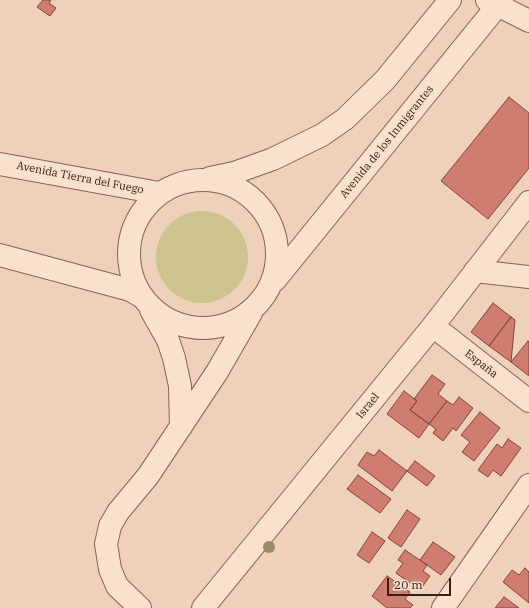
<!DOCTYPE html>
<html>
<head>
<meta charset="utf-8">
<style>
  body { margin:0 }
  #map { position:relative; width:529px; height:608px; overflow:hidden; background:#efd1bb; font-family:"IBM Plex Serif",serif }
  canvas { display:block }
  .scale { position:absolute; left:387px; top:578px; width:64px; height:18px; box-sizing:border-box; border:2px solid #34201a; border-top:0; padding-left:5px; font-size:12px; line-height:14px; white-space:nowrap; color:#34201a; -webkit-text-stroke:3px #f6deca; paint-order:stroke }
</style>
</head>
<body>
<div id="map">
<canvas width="529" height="608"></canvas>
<div class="scale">20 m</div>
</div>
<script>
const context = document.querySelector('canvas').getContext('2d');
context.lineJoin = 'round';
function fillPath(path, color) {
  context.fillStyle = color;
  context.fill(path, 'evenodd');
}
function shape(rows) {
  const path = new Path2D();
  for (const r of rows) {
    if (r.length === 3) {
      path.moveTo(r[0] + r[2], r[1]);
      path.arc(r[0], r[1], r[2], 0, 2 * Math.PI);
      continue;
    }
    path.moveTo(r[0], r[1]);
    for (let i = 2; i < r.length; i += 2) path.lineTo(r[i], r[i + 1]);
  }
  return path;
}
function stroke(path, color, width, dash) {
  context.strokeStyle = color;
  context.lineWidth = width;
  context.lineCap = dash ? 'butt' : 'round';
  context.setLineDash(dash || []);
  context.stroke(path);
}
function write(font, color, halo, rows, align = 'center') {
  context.font = font + ' "IBM Plex Serif",serif';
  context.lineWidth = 3;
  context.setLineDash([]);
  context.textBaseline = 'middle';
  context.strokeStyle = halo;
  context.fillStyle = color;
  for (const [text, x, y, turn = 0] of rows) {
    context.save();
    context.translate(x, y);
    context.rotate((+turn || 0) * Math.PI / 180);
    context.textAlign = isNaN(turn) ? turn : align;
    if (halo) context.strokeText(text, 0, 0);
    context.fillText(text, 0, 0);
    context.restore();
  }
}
fillPath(shape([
  [202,257,46]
]), '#ccc38f');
const building = shape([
  [43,0,51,0,49,3,56,8,50,16,37,7,43,0],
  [509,97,529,113,529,168,488,219,441,181,509,97],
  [493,303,511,317,489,346,471,332,493,303],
  [511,317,515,320,511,362,489,346,511,317],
  [528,341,529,342,529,376,511,362,528,341],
  [432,375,445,384,438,394,447,401,429,424,410,410,417,401,414,399,432,375],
  [404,391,417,401,410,410,429,424,419,438,387,414,404,391],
  [459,397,473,408,456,431,453,428,443,441,433,433,436,429,429,424,447,401,453,405,459,397],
  [480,412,500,428,474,461,462,452,470,442,461,435,480,412],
  [508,439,521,448,501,476,493,470,488,477,478,470,497,444,502,448,508,439],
  [379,450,407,471,392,491,358,465,367,452,374,456,379,450],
  [415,461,435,476,427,486,407,471,415,461],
  [358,475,391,499,380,513,347,489,358,475],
  [407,510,420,519,401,547,388,538,407,510],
  [372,532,385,541,369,563,357,555,372,532],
  [433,542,455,557,441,575,420,560,433,542],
  [405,550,427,565,423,571,430,576,420,590,396,573,403,563,398,560,405,550],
  [525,568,529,572,529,603,503,582,512,570,519,575,525,568],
  [387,576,410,592,405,599,413,605,410,608,387,608,372,596,387,576],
  [504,597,519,608,495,608,504,597]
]);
fillPath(building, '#ce7d6f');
stroke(building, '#86433a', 1);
const minor = shape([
  [487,0,529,21],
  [475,271,529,277],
  [433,326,529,401],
  [203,608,433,326,529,202],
  [443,608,529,485]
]);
const tertiary = shape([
  [0,164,159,193],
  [210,178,234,173,273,159,322,135,345,119,385,80,450,0],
  [203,254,74],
  [0,255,130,290,142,297],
  [275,280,502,0],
  [151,310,168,340,174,358,180,386,181,427],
  [140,608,117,586,110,569,106,544,110,526,118,512,148,476,217,372,251,313]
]);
stroke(minor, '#866254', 24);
stroke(tertiary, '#866254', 24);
stroke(minor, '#fae1ce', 22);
stroke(tertiary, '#fae1ce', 22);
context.fillStyle = '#988b66';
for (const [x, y] of [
  [269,547]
]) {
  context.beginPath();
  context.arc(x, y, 6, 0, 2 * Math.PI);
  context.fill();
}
write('11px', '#34201a', '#f6deca', [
  ["Avenida de los Inmigrantes",387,142,-51],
  ["Avenida Tierra del Fuego",80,178,11],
  ["España",481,364,38],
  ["Israel",368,406,-51]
]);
</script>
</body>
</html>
